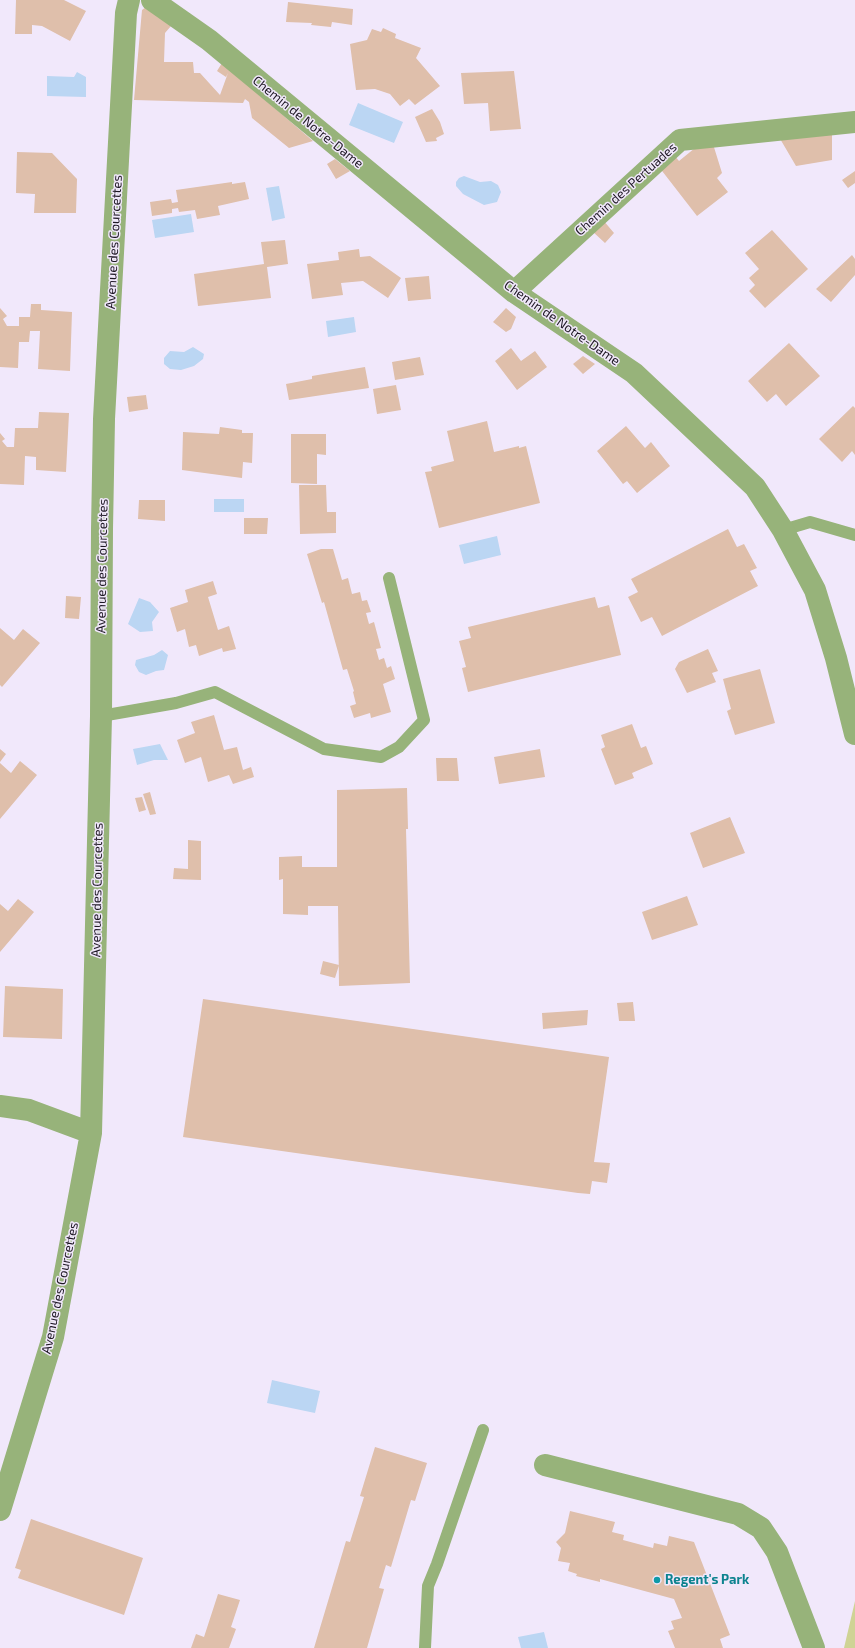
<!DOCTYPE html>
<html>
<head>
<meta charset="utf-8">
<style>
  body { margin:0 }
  canvas { display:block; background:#f1e8fb }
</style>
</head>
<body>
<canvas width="855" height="1648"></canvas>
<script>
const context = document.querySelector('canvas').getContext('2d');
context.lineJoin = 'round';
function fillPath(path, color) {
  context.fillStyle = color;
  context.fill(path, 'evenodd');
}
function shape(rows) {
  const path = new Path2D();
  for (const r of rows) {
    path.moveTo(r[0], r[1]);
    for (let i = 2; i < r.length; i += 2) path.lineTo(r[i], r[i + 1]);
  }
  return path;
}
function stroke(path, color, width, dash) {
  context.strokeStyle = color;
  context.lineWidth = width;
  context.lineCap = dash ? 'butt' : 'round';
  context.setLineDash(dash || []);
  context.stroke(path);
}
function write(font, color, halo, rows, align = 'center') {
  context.font = font + ' "Exo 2",sans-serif';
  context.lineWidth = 3;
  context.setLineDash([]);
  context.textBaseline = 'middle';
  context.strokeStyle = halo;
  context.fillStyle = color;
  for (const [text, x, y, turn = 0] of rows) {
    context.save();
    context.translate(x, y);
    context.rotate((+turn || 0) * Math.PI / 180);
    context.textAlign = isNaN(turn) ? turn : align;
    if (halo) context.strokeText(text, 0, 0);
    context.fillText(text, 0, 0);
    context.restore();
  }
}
fillPath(shape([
  [855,1601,855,1648,844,1648]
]), '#cfd395');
fillPath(shape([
  [77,72,86,77,86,97,47,96,47,76,74,77],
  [358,103,403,122,394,143,349,125],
  [464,176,480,182,491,181,498,185,501,192,497,202,484,205,463,194,456,186,456,182,459,178],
  [279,186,285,218,272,221,266,188],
  [191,214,194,232,155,238,152,220],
  [354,317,356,332,328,337,326,321],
  [193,347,204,354,203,359,194,366,181,370,170,369,164,364,164,358,170,351,184,352],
  [214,499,244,499,244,512,214,512],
  [497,536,501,555,464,564,459,545],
  [139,598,150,602,159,612,152,622,153,631,140,632,128,624],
  [162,650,168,655,164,670,156,671,146,675,139,672,135,665,136,660,154,655],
  [160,744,168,760,154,760,137,765,133,749],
  [272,1380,320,1391,315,1413,267,1403],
  [544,1632,548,1648,521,1648,518,1637]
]), '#bbd6f3');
fillPath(shape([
  [16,0,64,0,86,11,70,41,42,26,32,25,32,34,15,34],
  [288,2,353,9,352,25,332,22,331,27,311,25,312,23,286,22],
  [146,7,171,26,165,33,164,62,193,62,194,73,200,73,220,95,228,73,226,77,217,71,222,63,313,141,289,148,252,118,249,102,245,99,243,103,134,100,142,10],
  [383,28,396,34,395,38,421,48,416,58,440,86,415,105,409,99,400,106,390,94,375,89,356,90,350,44,367,40,372,29,381,32],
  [514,71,521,129,490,131,488,103,464,104,461,73],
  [432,109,440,122,444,134,436,138,437,141,426,142,415,117],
  [832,132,832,160,796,166,779,137],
  [713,144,722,173,717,178,728,192,697,216,659,167,674,155,679,161,695,148],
  [17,152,52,153,77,179,76,213,34,213,35,194,16,193],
  [335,159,350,171,336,179,327,164],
  [855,171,855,183,848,188,842,180],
  [232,182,232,184,245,182,249,199,218,206,220,215,197,219,195,210,179,212,178,208,172,209,172,213,152,216,150,202,171,199,172,203,178,202,176,190],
  [603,220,614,233,605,243,592,231],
  [772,230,808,269,765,308,749,291,755,285,749,278,759,269,745,253],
  [285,240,288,264,267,267,271,298,198,306,194,274,264,264,261,242],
  [359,249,360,257,370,256,401,278,388,298,363,281,341,283,343,295,312,299,307,264,339,260,338,252],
  [852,255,855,259,855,275,831,302,816,289],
  [429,276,431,299,408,301,405,278],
  [31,304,41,304,41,310,72,312,70,371,38,369,40,331,30,331,29,342,19,342,18,368,0,367,0,308,7,316,3,319,7,326,19,326,19,317,30,317],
  [506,308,516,317,511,329,506,332,493,322],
  [789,343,820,376,786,406,776,394,767,402,748,381],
  [511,348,521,361,535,351,547,367,517,390,495,361],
  [583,356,595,364,583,374,573,364],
  [420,357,424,375,395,380,392,362],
  [365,367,369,388,289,400,286,384,312,379,312,376],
  [396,385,401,410,377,414,373,389],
  [146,395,148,409,129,412,127,397],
  [853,406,855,408,855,455,852,451,842,462,819,439],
  [39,412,69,413,66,472,36,470,36,457,25,456,24,485,0,484,0,433,5,439,2,441,7,447,14,447,15,428,38,428],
  [487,421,494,452,519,446,519,448,526,446,540,503,439,528,425,472,432,471,431,467,454,461,447,431],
  [626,426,645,448,651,442,670,466,637,493,627,481,623,484,597,451],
  [220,427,242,430,242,433,253,433,252,463,243,462,242,478,182,470,183,432,219,434],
  [291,434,326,434,326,455,317,454,317,484,291,483],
  [299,485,326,485,327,512,336,512,336,533,300,534],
  [139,500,165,500,165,521,138,519],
  [244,518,268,518,267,534,244,534],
  [728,529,737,547,744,544,757,568,750,571,758,586,662,636,652,617,641,622,628,597,638,592,631,579],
  [321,549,333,549,342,580,348,578,352,594,360,592,362,601,367,600,371,612,366,613,369,624,374,622,381,648,376,649,379,660,384,658,387,668,391,666,395,679,383,684,391,712,371,718,370,713,354,718,350,706,356,704,353,692,354,691,347,669,343,670,324,602,322,603,307,554],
  [213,581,217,594,208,597,218,630,229,626,236,649,223,652,222,648,199,656,196,645,189,647,185,629,177,632,170,608,188,602,185,590],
  [66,596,81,597,79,619,65,618],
  [595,597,598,608,609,605,621,655,468,692,462,668,466,667,459,641,471,638,468,627],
  [0,628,14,640,23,629,40,643,2,687,0,685],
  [708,649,718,671,712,673,716,682,687,693,675,669,679,662],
  [760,669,775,723,735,735,727,711,731,709,723,679],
  [214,715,224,750,237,747,243,770,251,767,254,777,233,784,229,775,208,782,201,757,185,763,177,740,195,733,191,722],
  [632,724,641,748,646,746,653,764,632,773,634,778,615,785,601,749,605,747,601,735],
  [0,749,6,754,0,762],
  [540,749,545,777,499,784,494,757],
  [436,758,457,758,459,781,437,781],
  [20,761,37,775,0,819,0,763,11,773],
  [407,788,408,829,406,829,410,983,339,986,338,906,308,906,308,915,283,914,283,879,279,880,279,857,302,856,302,867,337,867,337,790],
  [150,792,156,814,150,815,143,794],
  [142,797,146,810,139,812,135,798],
  [730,817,745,853,703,868,690,833],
  [188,840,201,841,201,880,173,879,174,868,188,869],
  [687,896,698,925,652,940,642,912],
  [18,899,34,912,0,952,0,904,8,911],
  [323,961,339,965,335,978,320,974],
  [5,986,63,989,62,1039,3,1037],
  [203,999,609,1057,594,1162,610,1163,607,1183,592,1181,590,1194,578,1193,183,1137],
  [633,1002,635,1021,619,1021,617,1003],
  [588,1010,587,1025,543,1029,542,1013],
  [375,1447,427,1463,415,1501,411,1500,391,1567,386,1565,379,1588,384,1589,367,1648,314,1648,346,1541,350,1542,364,1497,360,1496],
  [570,1511,615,1522,612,1532,624,1535,623,1540,653,1548,654,1543,667,1546,669,1536,694,1542,730,1635,720,1639,723,1648,675,1648,668,1631,674,1629,671,1621,682,1618,674,1599,600,1579,600,1582,576,1576,577,1574,568,1571,570,1563,558,1561,561,1548,556,1542,565,1533],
  [31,1519,143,1558,124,1615,18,1578,21,1570,15,1568],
  [218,1594,240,1600,231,1627,236,1629,229,1648,191,1648,196,1634,204,1637]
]), '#dfbfab');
stroke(shape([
  [783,530,810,522,855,535],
  [101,716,176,703,215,692,324,749,381,757,399,747,424,720,389,578],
  [425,1648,428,1586,437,1564,483,1430]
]), '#97b37a', 12);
stroke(shape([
  [152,0,209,40,514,292,634,373,755,487,783,530,815,590,836,658,855,734],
  [514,292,680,140,855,122],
  [0,1106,29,1110,91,1133],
  [545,1465,738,1514,761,1528,777,1552,814,1648],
  [0,1510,53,1337,91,1133,101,716,102,529,104,419,126,13,129,0]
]), '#97b37a', 22);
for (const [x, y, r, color] of [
  [657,1580,4,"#0f9aa8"]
]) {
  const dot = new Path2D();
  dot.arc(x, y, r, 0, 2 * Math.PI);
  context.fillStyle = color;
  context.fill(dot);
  stroke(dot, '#f1e8fb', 1.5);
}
write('13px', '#1e1824', '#f1e8fb', [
  ["Chemin de Notre-Dame",308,122,39],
  ["Chemin des Pertuades",626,189,-42],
  ["Avenue des Courcettes",114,242,-87],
  ["Chemin de Notre-Dame",562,323,35],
  ["Avenue des Courcettes",102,566,-89],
  ["Avenue des Courcettes",97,890,-89],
  ["Avenue des Courcettes",60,1288,-78]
]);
write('bold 13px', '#0d838f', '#f1e8fb', [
  ["Regent's Park",665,1580]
], 'left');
</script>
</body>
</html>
